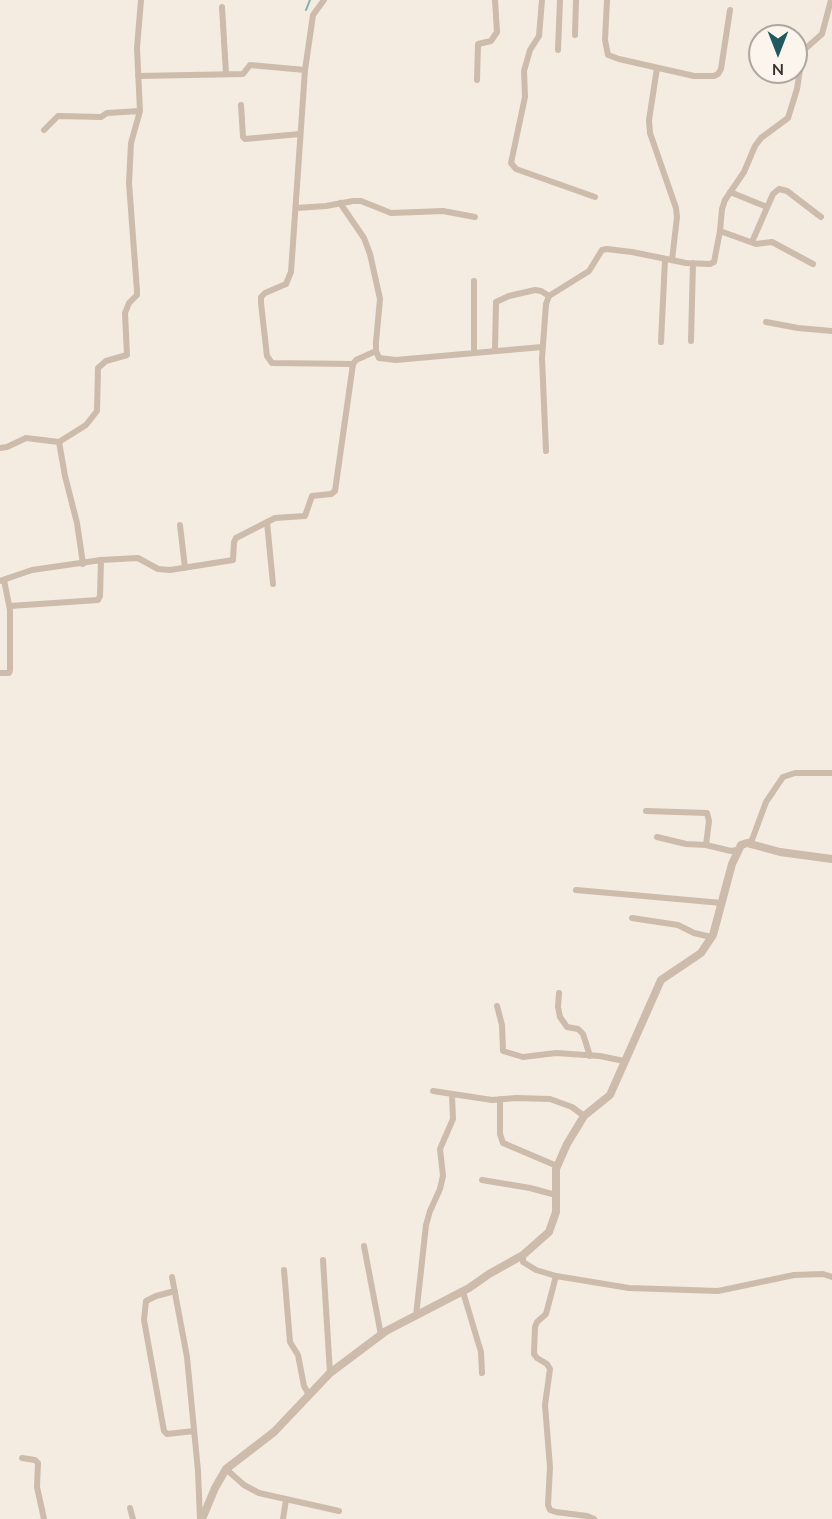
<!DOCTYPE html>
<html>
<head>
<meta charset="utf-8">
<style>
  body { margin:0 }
  #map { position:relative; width:832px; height:1519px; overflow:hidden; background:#f4ebe1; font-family:Mulish,sans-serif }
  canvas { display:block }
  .north { position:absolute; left:748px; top:24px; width:60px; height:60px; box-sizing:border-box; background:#fbf5ee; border:2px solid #aea6a0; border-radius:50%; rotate:180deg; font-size:16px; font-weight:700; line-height:24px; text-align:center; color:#3b302b }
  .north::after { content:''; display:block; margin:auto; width:21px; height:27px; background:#1f5a5e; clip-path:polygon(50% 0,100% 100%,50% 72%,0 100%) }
</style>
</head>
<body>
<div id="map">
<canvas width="832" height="1519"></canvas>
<div class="north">N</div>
</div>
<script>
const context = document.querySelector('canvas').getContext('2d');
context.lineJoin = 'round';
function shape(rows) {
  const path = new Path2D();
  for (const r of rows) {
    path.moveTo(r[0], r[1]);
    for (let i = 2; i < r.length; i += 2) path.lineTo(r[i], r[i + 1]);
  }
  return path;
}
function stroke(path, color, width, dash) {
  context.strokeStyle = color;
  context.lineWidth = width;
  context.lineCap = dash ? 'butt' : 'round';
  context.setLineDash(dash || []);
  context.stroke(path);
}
stroke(shape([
  [306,10,310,0]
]), '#7fb0b2', 2);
stroke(shape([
  [324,0,313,15,305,70,291,272,286,284,265,293,261,297,261,303,267,356,272,363,353,364],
  [542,0,539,36,530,50,524,71,525,97,511,163,516,169,595,197],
  [607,0,605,40,608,55,619,59,694,76,714,76,718,74,721,69,730,10],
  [222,7,226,74],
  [575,35,576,0],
  [558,50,560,0],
  [657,68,649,120,650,133,676,208,677,217,672,260],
  [138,76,243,74,250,65,305,70],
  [477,80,478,44,491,41,497,32,495,0],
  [241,105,243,137,245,139,300,134],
  [44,130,58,116,101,117,107,113,140,111],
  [730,192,767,207],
  [340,203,364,238,370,254,380,299,376,342,376,351,379,358,396,360,542,347],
  [296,208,326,206,353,201,361,201,391,213,443,211,475,217],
  [720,231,756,244,772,242,813,264],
  [752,242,773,194,779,189,787,191,821,217],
  [474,281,474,353],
  [766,322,798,328,832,331],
  [691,341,693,263],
  [661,342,665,260],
  [495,350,496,302,509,296,535,290,541,291,549,296],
  [59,442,65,476,77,523,83,564],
  [0,448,7,447,26,438,59,442,86,425,97,411,98,368,106,361,127,355,125,313,129,303,137,295,137,291,129,183,131,143,140,111,137,48,141,0],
  [546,451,542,358,546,304,549,296,589,271,602,250,607,249,632,252,686,263,710,264,714,262,720,231,722,209,725,200,744,172,755,146,761,138,788,118,797,89,802,56,805,49,822,34,831,0],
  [267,522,273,584],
  [180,525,185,568],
  [0,581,32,570,101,560,138,558,158,569,170,570,233,560,234,542,236,538,275,518,305,516,312,496,331,494,335,491,353,364,356,360,376,351],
  [10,606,98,600,100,596,101,560],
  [0,673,9,673,10,670,10,610,4,580],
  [646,811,707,813,709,821,706,845],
  [657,837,686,844,706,845,731,851,737,850],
  [747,843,752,840,766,802,783,777,795,773,832,773],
  [576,890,722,903],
  [632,918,678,925,694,933,711,937],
  [559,993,558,1007,560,1017,567,1027,578,1029,583,1034,590,1056],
  [497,1006,502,1025,503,1051,523,1057,556,1053,600,1056,624,1061],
  [433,1091,492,1100,516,1098,550,1099,572,1107,584,1116],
  [500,1099,500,1134,503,1143,557,1166],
  [482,1180,530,1188,556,1195],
  [364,1246,381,1335],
  [523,1255,523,1262,536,1270,556,1276,629,1288,718,1291,794,1275,823,1274,832,1277],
  [323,1260,330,1373],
  [284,1270,290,1342,298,1355,304,1386,309,1395],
  [556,1276,546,1314,537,1322,535,1327,534,1354,537,1358,547,1364,550,1369,545,1405,550,1467,548,1505,550,1510,556,1512,587,1516,594,1519],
  [172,1277,187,1357,198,1471,200,1519],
  [175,1291,156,1296,146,1301,144,1320,164,1431,167,1434,194,1431],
  [463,1292,481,1352,482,1373],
  [416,1316,426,1225,430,1211,440,1189,443,1176,440,1149,453,1119,452,1095],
  [22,1458,35,1460,38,1463,37,1487,44,1519],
  [226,1469,244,1485,259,1493,339,1511],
  [130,1508,133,1519],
  [283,1519,286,1500]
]), '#cdbbac', 6);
stroke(shape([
  [202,1519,215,1488,226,1469,274,1432,330,1373,386,1331,469,1288,489,1274,523,1255,549,1232,556,1212,556,1169,567,1144,584,1116,610,1095,661,980,701,953,713,935,732,864,741,845,747,843,780,852,832,859]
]), '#cdbbac', 8);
</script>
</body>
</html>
